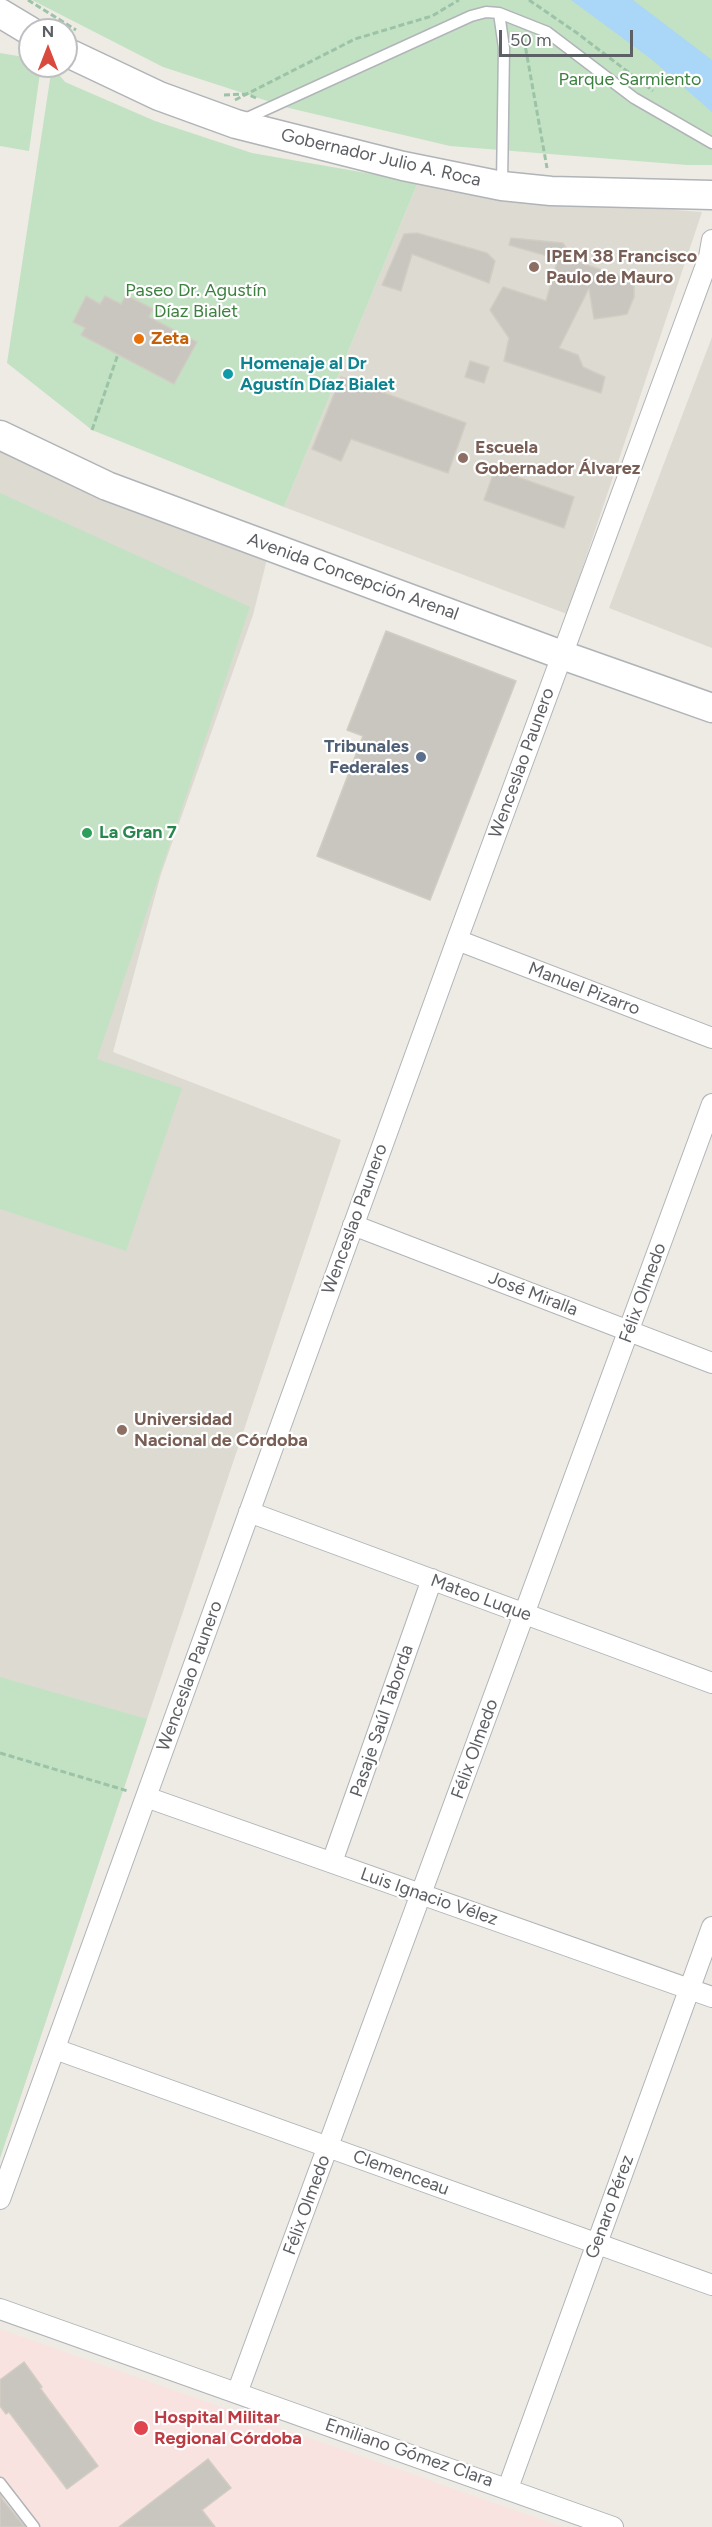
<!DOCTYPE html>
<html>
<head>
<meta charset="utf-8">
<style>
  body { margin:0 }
  #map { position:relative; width:712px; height:2527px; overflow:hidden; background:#edebe4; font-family:Figtree,sans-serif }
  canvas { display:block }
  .north { position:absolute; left:18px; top:18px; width:60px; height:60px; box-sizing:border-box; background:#fff; border:2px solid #bebfc1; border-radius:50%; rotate:0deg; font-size:16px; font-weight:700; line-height:24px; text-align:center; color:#5c5f63 }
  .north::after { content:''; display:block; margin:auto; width:21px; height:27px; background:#d9493e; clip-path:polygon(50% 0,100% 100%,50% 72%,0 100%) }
  .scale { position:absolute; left:499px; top:30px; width:134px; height:27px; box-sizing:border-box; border:3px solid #5c5f63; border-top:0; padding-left:8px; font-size:18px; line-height:21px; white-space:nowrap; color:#5c5f63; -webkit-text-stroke:4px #fff; paint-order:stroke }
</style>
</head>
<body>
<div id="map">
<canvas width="712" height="2527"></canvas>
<div class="north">N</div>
<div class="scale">50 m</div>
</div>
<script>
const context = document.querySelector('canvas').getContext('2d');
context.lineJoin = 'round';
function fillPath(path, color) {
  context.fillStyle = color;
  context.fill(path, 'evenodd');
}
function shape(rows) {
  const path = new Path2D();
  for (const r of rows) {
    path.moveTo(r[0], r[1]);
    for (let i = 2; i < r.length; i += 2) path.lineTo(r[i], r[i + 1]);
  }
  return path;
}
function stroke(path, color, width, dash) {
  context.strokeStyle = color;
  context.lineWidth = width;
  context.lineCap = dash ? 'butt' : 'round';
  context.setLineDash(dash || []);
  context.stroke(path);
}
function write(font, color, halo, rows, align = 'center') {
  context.font = font + ' Figtree,sans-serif';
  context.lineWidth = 4.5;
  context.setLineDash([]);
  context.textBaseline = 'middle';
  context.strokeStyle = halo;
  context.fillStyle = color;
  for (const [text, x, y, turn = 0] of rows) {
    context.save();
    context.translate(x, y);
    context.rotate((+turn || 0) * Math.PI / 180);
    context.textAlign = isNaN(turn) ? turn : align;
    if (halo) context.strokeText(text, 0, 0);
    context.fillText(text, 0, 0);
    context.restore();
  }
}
fillPath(shape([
  [418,182,559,201,702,212,567,614,284,507],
  [712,337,712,648,609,608],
  [0,444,269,551,253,615,161,874,113,1052,341,1140,0,2158]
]), '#dddad2');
fillPath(shape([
  [0,2329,562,2527,0,2527]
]), '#f9e3e1');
fillPath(shape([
  [32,0,712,0,712,165,687,165,450,146,289,108,163,67],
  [0,53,30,58,30,66,41,66,29,151,0,146],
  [52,66,65,82,155,121,252,153,418,182,284,507,92,430,7,363],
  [0,493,250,607,97,1059,182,1088,126,1251,0,1209],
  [0,1677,147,1719,0,2158]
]), '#c3e2c3');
fillPath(shape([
  [571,0,633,0,712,60,712,112,651,59]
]), '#aad6f7');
const building = shape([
  [417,233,487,253,495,261,489,283,412,254,401,291,382,285,404,234,417,233],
  [511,238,563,243,567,249,567,258,634,281,634,297,627,314,616,316,594,319,589,288,559,348,578,355,583,367,605,377,601,393,504,361,509,338,490,310,503,287,546,301,558,259,509,245,511,238],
  [126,295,153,309,149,317,197,342,174,384,81,335,85,328,73,322,86,296,100,304,105,296,121,304,126,295],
  [470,361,489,367,484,383,465,377,470,361],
  [341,377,466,423,448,473,351,439,341,461,312,449,341,377],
  [495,469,574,497,564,528,484,500,495,469],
  [386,631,516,681,430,900,317,856,363,736,347,730,386,631],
  [24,2362,42,2387,40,2388,98,2466,67,2489,9,2412,6,2414,0,2406,0,2380,24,2362],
  [208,2459,231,2488,202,2510,215,2527,119,2527,208,2459],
  [0,2495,3,2500,25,2527,0,2527,0,2495]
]);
fillPath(building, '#c9c6c0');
stroke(building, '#d1cdc3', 1.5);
const lane = shape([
  [499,13,547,32,634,98,712,143],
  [245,119,471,16,486,12,499,13,504,48,502,185],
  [0,2483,34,2527]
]);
const street = shape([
  [457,940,712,1038],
  [353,1225,712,1363],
  [249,1512,712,1683],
  [146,1797,712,1997],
  [332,1862,432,1579],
  [55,2049,712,2285],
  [0,2199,457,940,709,257,712,240],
  [0,2309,613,2527],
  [237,2393,712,1104],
  [508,2488,712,1927]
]);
const secondary = shape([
  [0,13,30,31],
  [66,52,159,96,236,124,403,166,502,186,551,191,712,195],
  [0,435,107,486,562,655,712,708]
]);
stroke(lane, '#b1b4b8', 13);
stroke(street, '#b1b4b8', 22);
stroke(secondary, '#b0b3b8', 31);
stroke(shape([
  [28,0,76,30],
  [529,0,577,33,653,91],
  [524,39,547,168],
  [224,95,247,94,256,98],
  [235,100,355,39,432,16,459,0],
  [92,430,118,354],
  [0,1753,128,1791]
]), '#9cc3a7', 3, [6, 3]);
stroke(lane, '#fff', 10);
stroke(street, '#fff', 20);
stroke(secondary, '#fff', 28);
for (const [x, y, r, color] of [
  [534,267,6,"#8d6e63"],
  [139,339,6,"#e8710a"],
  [228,374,6,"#0f9aa8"],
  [463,458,6,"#8d6e63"],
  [421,757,6,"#5c6f8a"],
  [87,833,6,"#2e9e5b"],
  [122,1430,6,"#8d6e63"],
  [141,2428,8,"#e0444e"]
]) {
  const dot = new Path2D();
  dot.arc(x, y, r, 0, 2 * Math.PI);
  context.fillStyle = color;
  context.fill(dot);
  stroke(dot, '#fff', 2);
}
write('18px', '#3d8140', '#fff', [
  ["Parque Sarmiento",630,80],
  ["Paseo Dr. Agustín",196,291],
  ["Díaz Bialet",196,312]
]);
write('18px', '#5c5f63', '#fff', [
  ["Gobernador Julio A. Roca",381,158,13],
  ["Avenida Concepción Arenal",353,577,20],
  ["Wenceslao Paunero",522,763,-70],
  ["Manuel Pizarro",584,989,21],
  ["Wenceslao Paunero",355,1219,-70],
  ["Félix Olmedo",643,1293,-70],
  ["José Miralla",533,1294,21],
  ["Mateo Luque",481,1598,20],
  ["Wenceslao Paunero",190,1676,-70],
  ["Pasaje Saúl Taborda",382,1721,-71],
  ["Félix Olmedo",475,1749,-70],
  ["Luis Ignacio Vélez",429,1897,19],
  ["Clemenceau",401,2173,20],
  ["Félix Olmedo",307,2205,-70],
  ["Genaro Pérez",610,2207,-70],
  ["Emiliano Gómez Clara",409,2453,19]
]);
write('bold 18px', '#785e54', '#fff', [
  ["IPEM 38 Francisco",546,257],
  ["Paulo de Mauro",546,278],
  ["Escuela",475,448],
  ["Gobernador Álvarez",475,469],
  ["Universidad",134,1420],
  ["Nacional de Córdoba",134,1441]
], 'left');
write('bold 18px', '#c56008', '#fff', [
  ["Zeta",151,339]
], 'left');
write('bold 18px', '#0d838f', '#fff', [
  ["Homenaje al Dr",240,364],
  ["Agustín Díaz Bialet",240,385]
], 'left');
write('bold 18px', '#4e5e75', '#fff', [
  ["Tribunales",409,747],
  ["Federales",409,768]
], 'right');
write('bold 18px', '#27864d', '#fff', [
  ["La Gran 7",99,833]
], 'left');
write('bold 18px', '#be3a42', '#fff', [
  ["Hospital Militar",154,2418],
  ["Regional Córdoba",154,2439]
], 'left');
</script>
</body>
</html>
